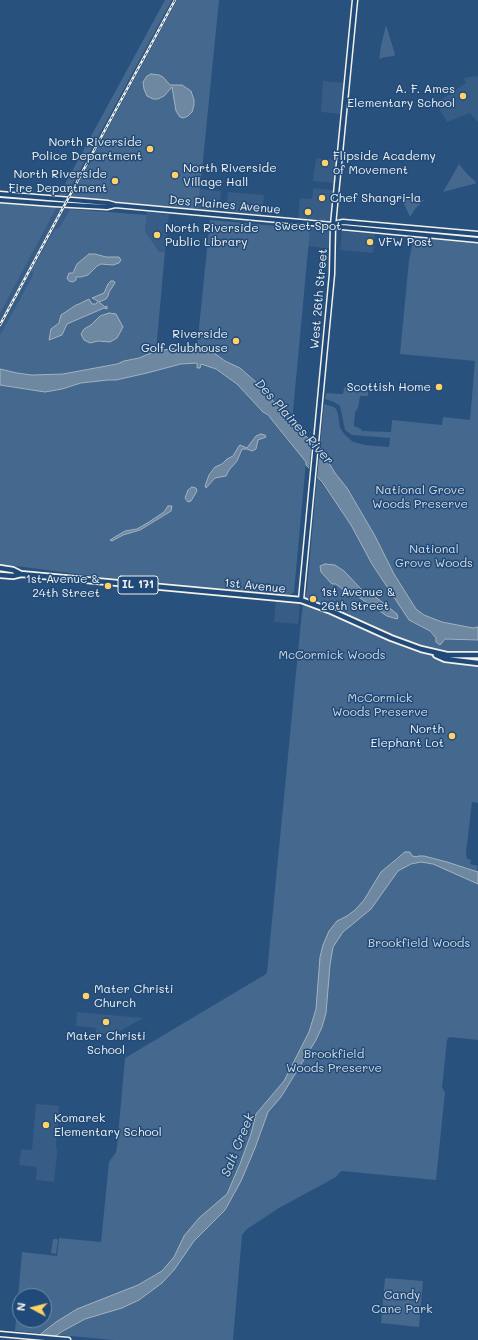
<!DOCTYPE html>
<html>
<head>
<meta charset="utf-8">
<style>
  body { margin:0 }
  #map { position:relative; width:478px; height:1340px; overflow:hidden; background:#28517e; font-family:Mali,sans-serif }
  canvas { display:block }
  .north { position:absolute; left:12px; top:1288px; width:40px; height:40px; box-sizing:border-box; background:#1f4a7a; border:1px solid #748da6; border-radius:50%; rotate:277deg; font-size:11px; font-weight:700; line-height:16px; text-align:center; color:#f4f1e8 }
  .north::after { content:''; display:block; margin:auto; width:14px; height:18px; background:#ffd166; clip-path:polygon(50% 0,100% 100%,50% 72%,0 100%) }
</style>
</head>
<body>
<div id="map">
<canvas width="478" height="1340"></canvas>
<div class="north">N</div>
</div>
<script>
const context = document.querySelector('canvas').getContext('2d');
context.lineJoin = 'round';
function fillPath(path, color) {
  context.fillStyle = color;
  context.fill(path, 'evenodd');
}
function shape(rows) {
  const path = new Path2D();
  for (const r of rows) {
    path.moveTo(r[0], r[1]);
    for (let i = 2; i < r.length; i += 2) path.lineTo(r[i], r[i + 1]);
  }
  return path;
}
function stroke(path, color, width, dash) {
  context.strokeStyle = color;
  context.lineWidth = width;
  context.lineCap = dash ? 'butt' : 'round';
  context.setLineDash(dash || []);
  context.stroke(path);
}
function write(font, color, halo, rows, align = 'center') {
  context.font = font + ' Mali,sans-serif';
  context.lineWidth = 3;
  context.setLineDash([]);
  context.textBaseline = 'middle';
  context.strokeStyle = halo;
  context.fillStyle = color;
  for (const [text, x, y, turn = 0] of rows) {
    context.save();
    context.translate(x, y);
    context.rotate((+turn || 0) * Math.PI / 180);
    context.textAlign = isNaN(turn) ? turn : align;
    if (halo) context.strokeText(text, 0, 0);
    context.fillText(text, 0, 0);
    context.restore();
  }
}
fillPath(shape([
  [478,76,478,122,470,113,447,122,436,103,466,83,463,78],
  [323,81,344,83,341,114,321,112],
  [316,158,337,160,334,183,313,181],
  [313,188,333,190,331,218,329,221,298,218,300,198,312,199],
  [200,189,221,191,219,211,198,210],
  [228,192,264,195,262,215,226,212],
  [57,207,71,207,59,228,55,229,33,269,33,275,0,335,0,312],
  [147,212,169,214,165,252,159,252,145,231],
  [310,227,329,229,331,249,308,246],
  [342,231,375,234,373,253,340,250],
  [276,598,300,601,298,624,274,622],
  [77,1012,143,1018,115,1034,96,1033,96,1028,76,1026],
  [36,1104,59,1106,56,1144,57,1153,54,1182,36,1180,37,1167,19,1165,21,1149,32,1150]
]), '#375d86');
fillPath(shape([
  [165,0,172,0,66,196,59,195],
  [177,0,219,0,198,210,130,203,70,199],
  [386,25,395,54,394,56,386,57,379,59,381,46],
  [459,164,467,174,477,183,443,192],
  [399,193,409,200,424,200,415,209,410,217],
  [0,202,57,207,0,313],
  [70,209,147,215,145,231,159,252,165,252,156,351,139,358,124,361,118,364,63,374,32,375,17,373,0,369,0,335,33,275,32,269,55,229,59,228],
  [210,220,310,229,292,422,257,383,240,368,197,347],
  [344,224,405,230,406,231,343,225],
  [416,236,478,242,478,627,473,628,442,622,424,615,416,609,394,574,375,536,347,488,335,473,320,448,324,404,334,407,336,409,338,414,340,428,345,435,353,442,365,445,389,447,390,438,352,435,345,430,340,406,334,402,325,399,326,393,343,394,344,388,347,386,352,387,353,389,361,389,365,390,366,387,368,388,368,396,360,396,358,408,355,412,354,426,361,429,362,431,391,432,392,420,442,425,443,417,470,420,475,361,400,354,409,260,414,237],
  [197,363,196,367,200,366,201,364,212,367,237,384,263,412,270,418,306,462,294,592,290,595,101,577,0,564,0,385,45,392,70,387,81,383,108,380,116,380,147,373,181,364],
  [317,477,351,525,372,564,409,620,429,631,436,638,461,640,478,640,478,803,472,802,466,853,467,859,471,860,470,864,478,866,477,869,478,872,465,867,464,877,478,884,478,1040,449,1037,447,1040,442,1088,445,1092,436,1180,342,1171,339,1173,336,1177,279,1208,247,1229,242,1235,233,1340,114,1340,15,1331,22,1252,57,1256,59,1238,101,1242,109,1162,116,1152,117,1147,125,1058,266,974,267,972,302,611,307,590],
  [20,1296,44,1296,44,1320,20,1320],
  [53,1239,57,1239,58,1241,56,1254,51,1253],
  [385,1278,423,1281,419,1327,381,1323]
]), '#45688e');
const water = shape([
  [151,74,159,75,163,77,170,85,182,85,191,91,194,100,194,105,192,112,188,116,183,118,180,117,176,111,172,87,164,96,158,99,153,99,147,96,144,89,143,82,147,76,151,74],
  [89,254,95,254,106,257,119,257,121,260,119,263,113,265,101,264,97,266,88,275,81,277,76,277,76,280,73,282,69,281,67,278,69,273,73,273,77,264,89,254],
  [111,281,114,281,115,283,109,292,108,296,106,299,99,302,105,307,107,306,107,309,104,308,67,324,62,335,49,340,51,329,59,323,61,315,76,305,79,304,89,299,92,304,96,304,98,301,92,298,104,293,108,284,111,281],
  [109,313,116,314,123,327,117,338,110,342,98,341,90,343,84,340,81,334,84,329,91,325,100,316,109,313],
  [184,347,197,347,214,353,225,361,240,368,257,383,301,432,320,448,335,473,347,488,375,536,394,574,416,609,424,615,442,622,473,628,478,627,478,640,445,639,440,645,436,642,436,638,430,631,409,620,372,564,351,525,322,482,306,465,306,462,268,415,263,412,237,384,216,369,201,364,200,368,197,368,197,363,181,364,147,373,116,380,108,380,81,383,62,389,45,392,0,385,0,369,17,373,32,375,63,374,117,364,124,361,139,358,156,351,184,347],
  [261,434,265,435,266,437,258,440,256,449,252,451,247,449,242,449,237,461,229,470,226,476,215,478,206,488,205,486,209,475,215,467,222,464,227,459,233,456,239,446,240,445,247,448,256,436,261,434],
  [192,487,196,488,197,491,191,501,188,502,185,498,188,490,192,487],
  [168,506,172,506,171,511,140,530,123,535,112,541,110,540,125,531,137,529,149,522,164,512,168,506],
  [325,564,335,565,344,571,361,589,373,595,397,614,398,618,397,619,387,616,357,596,346,592,336,584,332,584,321,572,320,566,325,564],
  [405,852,410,852,412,856,418,857,418,856,424,856,447,862,478,872,478,884,433,864,421,862,411,864,398,871,371,909,343,932,333,947,330,965,326,1013,322,1027,316,1040,281,1097,268,1112,255,1148,241,1181,225,1210,194,1241,174,1270,162,1283,139,1300,122,1308,85,1319,61,1332,50,1340,33,1340,56,1322,77,1309,138,1285,162,1271,174,1257,184,1236,199,1218,227,1194,240,1164,251,1134,256,1114,284,1081,309,1032,316,1009,320,957,323,945,329,931,337,921,347,916,355,910,364,900,381,872,405,852]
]);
fillPath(water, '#6e88a2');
stroke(water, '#a4b2be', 1);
fillPath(shape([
  [312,440,320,446,317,480,309,471]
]), '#28517e');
const secondary = shape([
  [0,194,108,203,115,205,333,225,342,227,478,240],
  [0,200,54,204,107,207,115,205],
  [334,224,343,222,478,234],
  [301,600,332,274,333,225,355,0],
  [0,1334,68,1340]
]);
const primary = shape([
  [0,568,13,570,21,574],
  [0,575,13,576,21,574,301,600,331,611,391,638,421,649,447,655,478,655],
  [436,655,445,659,478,663]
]);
stroke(secondary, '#f4f1e8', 7);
stroke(primary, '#f4f1e8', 8);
stroke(secondary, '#1f4a7a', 4);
stroke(primary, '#1f4a7a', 4.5);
const rail = shape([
  [0,325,175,0]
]);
stroke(rail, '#f4f1e8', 2.5);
stroke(rail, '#1f4a7a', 1, [3]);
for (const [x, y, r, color] of [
  [463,96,4,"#ffd166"],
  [150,149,4,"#ffd166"],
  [325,163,4,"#ffd166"],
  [175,175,4,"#ffd166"],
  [115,181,4,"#ffd166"],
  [322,198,4,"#ffd166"],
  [308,212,4,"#ffd166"],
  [157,235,4,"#ffd166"],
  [370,242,4,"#ffd166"],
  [236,341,4,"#ffd166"],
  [439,387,4,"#ffd166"],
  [108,586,4,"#ffd166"],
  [313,599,4,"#ffd166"],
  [452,736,4,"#ffd166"],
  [86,996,4,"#ffd166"],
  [106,1022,4,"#ffd166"],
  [46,1125,4,"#ffd166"]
]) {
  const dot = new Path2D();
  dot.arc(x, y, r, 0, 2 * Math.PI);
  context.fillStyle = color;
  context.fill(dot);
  stroke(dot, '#1f4a7a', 1.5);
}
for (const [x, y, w] of [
  [138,585,40]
]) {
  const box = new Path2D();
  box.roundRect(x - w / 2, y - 9, w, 18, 3);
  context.fillStyle = '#1f4a7a';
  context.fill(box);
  stroke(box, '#f4f1e8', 1);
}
write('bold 11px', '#f4f1e8', null, [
  ["IL 171",138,585]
]);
write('12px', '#f4f1e8', '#1f4a7a', [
  ["A. F. Ames",455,89,"right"],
  ["Elementary School",455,103,"right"],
  ["North Riverside",142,142,"right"],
  ["Police Department",142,156,"right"],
  ["Flipside Academy",333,156],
  ["of Movement",333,170],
  ["North Riverside",183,168],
  ["Village Hall",183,182],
  ["North Riverside",107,174,"right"],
  ["Fire Department",107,188,"right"],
  ["Chef Shangri-la",330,198],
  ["Sweet Spot",308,226,"center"],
  ["North Riverside",165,228],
  ["Public Library",165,242],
  ["VFW Post",378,242],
  ["Riverside",228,334,"right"],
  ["Golf Clubhouse",228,348,"right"],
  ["Scottish Home",431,387,"right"],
  ["1st Avenue &",100,579,"right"],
  ["24th Street",100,593,"right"],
  ["1st Avenue &",321,592],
  ["26th Street",321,606],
  ["North",444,729,"right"],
  ["Elephant Lot",444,743,"right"],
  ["Mater Christi",94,989],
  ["Church",94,1003],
  ["Mater Christi",106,1036,"center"],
  ["School",106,1050,"center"],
  ["Komarek",54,1118],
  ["Elementary School",54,1132]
], 'left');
write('12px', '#f4f1e8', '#1f4a7a', [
  ["Des Plaines Avenue",225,205,5],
  ["West 26th Street",319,299,-85],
  ["1st Avenue",255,586,6]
]);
write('12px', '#dadcda', '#1f4a7a', [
  ["National Grove",420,490],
  ["Woods Preserve",420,504],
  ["National",434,549],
  ["Grove Woods",434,563],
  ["McCormick Woods",332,655],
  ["McCormick",380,698],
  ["Woods Preserve",380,712],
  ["Brookfield Woods",419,943],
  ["Brookfield",334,1054],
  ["Woods Preserve",334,1068],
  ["Candy",402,1295],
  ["Cane Park",402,1309]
]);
write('italic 13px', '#d9dcda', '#1f4a7a', [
  ["Des Plaines River",294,422,48],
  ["Salt Creek",238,1145,-68]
]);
</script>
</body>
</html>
